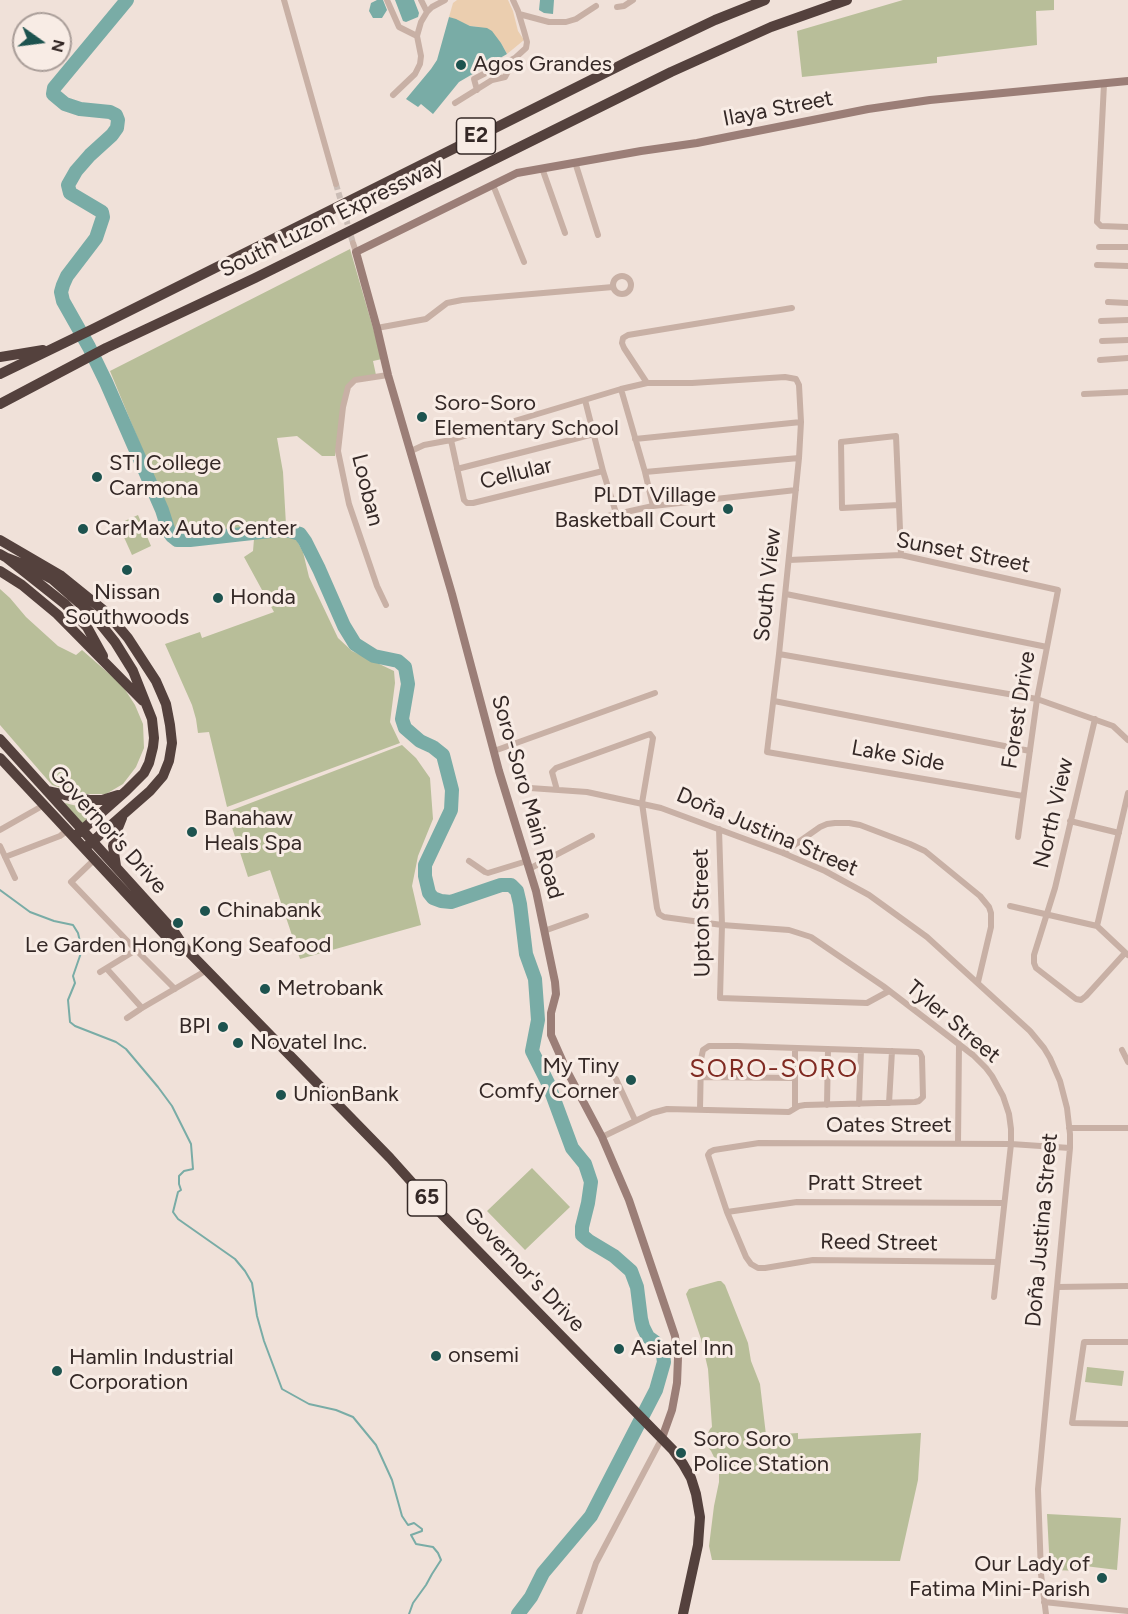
<!DOCTYPE html>
<html>
<head>
<meta charset="utf-8">
<style>
  body { margin:0 }
  #map { position:relative; width:1128px; height:1614px; overflow:hidden; background:#f0e1d9; font-family:Figtree,sans-serif }
  canvas { display:block }
  .north { position:absolute; left:12px; top:12px; width:60px; height:60px; box-sizing:border-box; background:#f8ece5; border:2px solid #aa9e99; border-radius:50%; rotate:104deg; font-size:16px; font-weight:700; line-height:24px; text-align:center; color:#342826 }
  .north::after { content:''; display:block; margin:auto; width:21px; height:27px; background:#1d534f; clip-path:polygon(50% 0,100% 100%,50% 72%,0 100%) }
</style>
</head>
<body>
<div id="map">
<canvas width="1128" height="1614"></canvas>
<div class="north">N</div>
</div>
<script>
const context = document.querySelector('canvas').getContext('2d');
context.lineJoin = 'round';
function fillPath(path, color) {
  context.fillStyle = color;
  context.fill(path, 'evenodd');
}
function shape(rows) {
  const path = new Path2D();
  for (const r of rows) {
    if (r.length === 3) {
      path.moveTo(r[0] + r[2], r[1]);
      path.arc(r[0], r[1], r[2], 0, 2 * Math.PI);
      continue;
    }
    path.moveTo(r[0], r[1]);
    for (let i = 2; i < r.length; i += 2) path.lineTo(r[i], r[i + 1]);
  }
  return path;
}
function stroke(path, color, width, dash) {
  context.strokeStyle = color;
  context.lineWidth = width;
  context.lineCap = dash ? 'butt' : 'round';
  context.setLineDash(dash || []);
  context.stroke(path);
}
function write(font, color, halo, rows, align = 'center') {
  context.font = font + ' Figtree,sans-serif';
  context.lineWidth = 6;
  context.setLineDash([]);
  context.textBaseline = 'middle';
  context.strokeStyle = halo;
  context.fillStyle = color;
  for (const [text, x, y, turn = 0] of rows) {
    context.save();
    context.translate(x, y);
    context.rotate((+turn || 0) * Math.PI / 180);
    context.textAlign = isNaN(turn) ? turn : align;
    if (halo) context.strokeText(text, 0, 0);
    context.fillText(text, 0, 0);
    context.restore();
  }
}
fillPath(shape([
  [903,0,1054,0,1054,10,1036,11,1037,45,937,57,937,63,802,77,797,31],
  [350,249,382,359,373,361,376,375,353,379,340,419,335,456,322,456,297,436,277,438,283,472,286,525,189,534,177,534,110,371],
  [138,515,151,546,132,555,118,524],
  [284,536,296,539,303,552,309,577,338,638,352,651,394,671,395,683,390,722,400,743,227,807,209,732,198,733,196,719,192,705,165,644,200,632,202,638,274,612,244,557,253,551,254,539],
  [0,589,10,598,26,617,58,646,76,655,82,650,122,685,135,705,143,724,144,748,136,767,123,784,106,794,86,794,73,792,52,785,0,725],
  [402,745,416,758,430,778,433,819,418,856,412,886,421,925,300,959,270,870,248,877,227,812],
  [61,802,85,808,103,808,81,825],
  [532,1168,570,1207,525,1250,487,1211],
  [718,1281,721,1281,725,1285,748,1343,751,1361,760,1384,766,1435,798,1433,798,1439,921,1433,918,1480,900,1561,712,1560,709,1546,714,1506,719,1482,719,1472,716,1461,711,1451,704,1442,710,1429,712,1427,708,1369,701,1339,686,1294,689,1289],
  [1087,1367,1124,1371,1122,1386,1085,1382],
  [1047,1514,1121,1518,1117,1570,1085,1566,1084,1571,1050,1570]
]), '#b8be99');
fillPath(shape([
  [457,0,508,0,513,11,518,31,524,40,507,54,501,43,479,27,470,26,449,17,453,3]
]), '#ebceaf');
fillPath(shape([
  [377,0,383,0,387,10,382,18,373,18,369,11,371,3],
  [395,0,414,0,419,13,418,17,406,22,403,21],
  [540,0,554,0,553,14,544,13,539,10],
  [449,17,456,19,470,26,487,28,492,31,501,43,507,54,459,82,433,114,421,104,418,107,406,99,431,69,437,60]
]), '#79aca6');
stroke(shape([
  [0,890,30,912,54,921,73,925,78,933,82,950,73,976,75,983,68,1000,70,1022,75,1026,116,1042,126,1049,158,1087,172,1106,191,1144,193,1169,184,1171,179,1176,179,1184,181,1190,178,1192,173,1212,178,1219,235,1259,245,1271,252,1283,257,1316,264,1341,282,1389,309,1404,336,1410,353,1417,376,1445,392,1480,402,1516,408,1525,414,1523,422,1529,422,1531,411,1535,416,1544,433,1547,438,1553,441,1560,432,1574,426,1585,413,1603,409,1614]
]), '#79aca6', 2);
stroke(shape([
  [127,0,54,88,53,94,65,104,80,109,110,112,116,115,118,120,117,128,112,135,90,155,76,171,68,185,70,193,102,212,103,217,96,238,67,276,63,285,61,292,63,301,89,347,106,382,162,510,169,532,172,536,177,540,190,540,279,530,290,531,300,534,305,541,319,569,344,626,355,644,374,656,398,661,405,667,408,684,402,719,405,728,420,741,433,747,443,755,452,790,451,810,425,865,425,876,429,893,433,898,441,901,451,902,501,885,511,885,517,891,520,904,526,954,535,979,538,1020,532,1051,548,1083,572,1148,585,1164,591,1182,588,1203,582,1227,582,1235,589,1241,614,1256,631,1271,637,1287,641,1319,643,1327,648,1337,655,1342,663,1355,664,1362,656,1390,591,1516,543,1573,531,1597,518,1614]
]), '#79aca6', 14);
stroke(shape([
  [336,184,353,243]
]), '#cabcb5', 6, [6, 3]);
stroke(shape([
  [284,0,336,184],
  [387,0,399,27,417,36],
  [421,0,427,12],
  [617,7,624,6,633,0],
  [519,14,549,22,566,22,576,19,596,6],
  [1104,84,1097,222,1101,226,1128,227],
  [477,90,474,79,515,58],
  [393,95,415,74,420,64,421,56,417,36,421,22,427,12,432,7,445,0],
  [455,103,492,80,505,77,515,58,526,48,527,42,524,31,518,11,513,0],
  [575,162,598,235],
  [542,168,565,233],
  [493,185,524,262],
  [353,243,356,252],
  [1099,247,1128,247],
  [1097,265,1128,266],
  [622,285,9],
  [1108,302,1128,303],
  [1101,321,1128,320],
  [377,328,426,319,447,303,462,300,613,287],
  [1102,341,1128,340],
  [1100,360,1128,358],
  [647,383,624,348,622,343,623,338,628,335,792,308],
  [621,389,645,472,653,506],
  [1084,394,1128,392],
  [585,400,603,471,616,513],
  [635,439,801,422],
  [451,440,464,500,467,503,473,503,603,471],
  [411,451,424,445,451,440,621,389,647,383,692,383,785,377,796,379,799,385,801,422,799,458,779,654,767,752,1023,796],
  [457,469,594,434],
  [645,472,799,458],
  [899,505,842,508,841,442,896,436,899,505,901,555],
  [590,520,653,506,796,490],
  [789,560,901,555,1058,590,1037,699,1018,837],
  [786,594,1047,647],
  [386,605,377,586,349,504,338,451,343,407,348,387,355,380,388,375],
  [779,654,1037,699,1113,726,1128,740],
  [774,701,1030,751],
  [1095,719,1055,888,1034,955,1034,963,1036,968,1076,999,1081,1000,1086,996,1125,953],
  [494,751,655,693],
  [530,788,587,792,661,808,783,853,825,871,869,895,927,937,1030,1031,1044,1048,1050,1058,1060,1081,1067,1108,1070,1134,1070,1148,1038,1489,1041,1574,1046,1614],
  [557,790,552,772,556,768,650,734,653,738,642,803,657,908,659,914,664,917,722,925,789,930,811,937,883,986,973,1055,986,1068,992,1076,1003,1096,1009,1114,1011,1129,1011,1144,994,1297],
  [1070,821,1119,833],
  [719,829,722,925,720,998,867,1003,889,991],
  [0,830,44,805],
  [0,846,15,878],
  [783,853,820,827,827,824,835,823,849,823,860,825,910,844,925,851,980,896,989,907,991,913,991,927,978,982],
  [5,857,60,836,68,830],
  [95,859,71,882,136,950,175,989],
  [469,861,485,872,488,873,527,861],
  [529,869,592,836],
  [1010,906,1097,926,1128,955],
  [1097,926,1128,793],
  [544,931,586,916],
  [107,969,142,1008],
  [100,972,136,950],
  [127,1018,142,1008,207,970],
  [795,1049,795,1108],
  [1122,1050,1128,1062],
  [700,1077,795,1078],
  [616,1079,635,1120],
  [889,1103,892,1051],
  [859,1104,861,1050],
  [827,1105,828,1050],
  [1069,1128,1128,1128],
  [602,1137,652,1113,667,1109,789,1112,799,1106,805,1105,915,1102,919,1101,923,1097,922,1057,920,1053,918,1052,737,1046,709,1046,703,1050,701,1059,700,1109],
  [958,1144,959,1044],
  [727,1212,797,1202,1004,1203],
  [998,1262,813,1260,765,1268,758,1268,751,1264,746,1257,727,1212,708,1155,710,1152,714,1150,759,1143,1011,1144,1070,1148],
  [1057,1287,1128,1286],
  [1128,1342,1084,1342,1072,1423,1128,1424],
  [1044,1602,1128,1611],
  [579,1614,596,1563,662,1438]
]), '#c8b0a5', 6);
stroke(shape([
  [662,1438,672,1410,677,1383,678,1358,675,1336,629,1200,602,1137,567,1071,551,1035,551,1013,556,994,555,982,536,891,499,771,452,594,388,375,377,328,356,252,517,173,641,151,697,143,868,109,930,100,1128,81]
]), '#9b7e77', 8);
stroke(shape([
  [0,357,43,350],
  [0,374,93,329,631,60,715,20,765,0],
  [0,404,106,348,255,278,671,72,771,27,847,0],
  [0,540,60,575,107,613,128,638,156,681,166,704,170,725,172,743,169,761,163,776,150,791,85,848],
  [0,554,7,558,65,604,87,627,103,656],
  [7,558,30,567,52,579,94,616,115,642,133,671,152,719,154,738,153,747,149,763,144,773,126,791,74,837],
  [0,571,22,585,57,614,143,701],
  [0,739,173,930,185,948,390,1158,425,1197,673,1450,683,1464,691,1478,696,1494,700,1517,698,1545,683,1614],
  [0,758,166,936,182,946],
  [47,791,89,800,102,800,118,795],
  [116,866,113,846,116,833,122,818]
]), '#54413d', 10);
for (const [x, y, r, color] of [
  [461,65,6,"#1d534f"],
  [422,417,6,"#1d534f"],
  [97,477,6,"#1d534f"],
  [728,509,6,"#1d534f"],
  [83,529,6,"#1d534f"],
  [127,570,6,"#1d534f"],
  [218,598,6,"#1d534f"],
  [192,832,6,"#1d534f"],
  [205,911,6,"#1d534f"],
  [178,923,6,"#1d534f"],
  [265,989,6,"#1d534f"],
  [223,1027,6,"#1d534f"],
  [238,1043,6,"#1d534f"],
  [631,1080,6,"#1d534f"],
  [281,1095,6,"#1d534f"],
  [619,1349,6,"#1d534f"],
  [436,1356,6,"#1d534f"],
  [57,1371,6,"#1d534f"],
  [681,1453,6,"#1d534f"],
  [1102,1578,6,"#1d534f"]
]) {
  const dot = new Path2D();
  dot.arc(x, y, r, 0, 2 * Math.PI);
  context.fillStyle = color;
  context.fill(dot);
  stroke(dot, '#f8ece5', 2);
}
for (const [x, y, w] of [
  [476,136,39],
  [427,1198,39]
]) {
  const box = new Path2D();
  box.roundRect(x - w / 2, y - 18, w, 36, 4.5);
  context.fillStyle = '#f8ece5';
  context.fill(box);
  stroke(box, '#342826', 1.5);
}
write('bold 21px', '#342826', null, [
  ["E2",476,136],
  ["65",427,1198]
]);
write('22px', '#342826', '#f8ece5', [
  ["Agos Grandes",473,65],
  ["Soro-Soro",434,404],
  ["Elementary School",434,429],
  ["STI College",109,464],
  ["Carmona",109,489],
  ["PLDT Village",716,496,"right"],
  ["Basketball Court",716,521,"right"],
  ["CarMax Auto Center",95,529],
  ["Nissan",127,593,"center"],
  ["Southwoods",127,618,"center"],
  ["Honda",230,598],
  ["Banahaw",204,819],
  ["Heals Spa",204,844],
  ["Chinabank",217,911],
  ["Le Garden Hong Kong Seafood",178,946,"center"],
  ["Metrobank",277,989],
  ["BPI",211,1027,"right"],
  ["Novatel Inc.",250,1043],
  ["My Tiny",619,1067,"right"],
  ["Comfy Corner",619,1092,"right"],
  ["UnionBank",293,1095],
  ["Asiatel Inn",631,1349],
  ["onsemi",448,1356],
  ["Hamlin Industrial",69,1358],
  ["Corporation",69,1383],
  ["Soro Soro",693,1440],
  ["Police Station",693,1465],
  ["Our Lady of",1090,1565,"right"],
  ["Fatima Mini-Parish",1090,1590,"right"]
], 'left');
write('22px', '#342826', '#f8ece5', [
  ["Ilaya Street",778,109,-11],
  ["South Luzon Expressway",332,218,-26],
  ["Cellular",516,474,-14],
  ["Looban",367,490,76],
  ["Sunset Street",963,553,11],
  ["South View",768,585,-84],
  ["Forest Drive",1019,710,-81],
  ["Lake Side",898,756,10],
  ["Soro-Soro Main Road",527,797,74],
  ["North View",1054,813,-77],
  ["Governor's Drive",108,830,48],
  ["Doña Justina Street",767,832,23],
  ["Upton Street",702,913,-91],
  ["Tyler Street",953,1022,40],
  ["Oates Street",889,1126],
  ["Pratt Street",865,1184],
  ["Doña Justina Street",1042,1230,-85],
  ["Reed Street",879,1243,1],
  ["Governor's Drive",524,1270,46]
]);
context.letterSpacing = '1.5px';
write('26px', '#802a22', '#f8ece5', [
  ["SORO-SORO",774,1069]
]);
context.letterSpacing = '0px';
</script>
</body>
</html>
